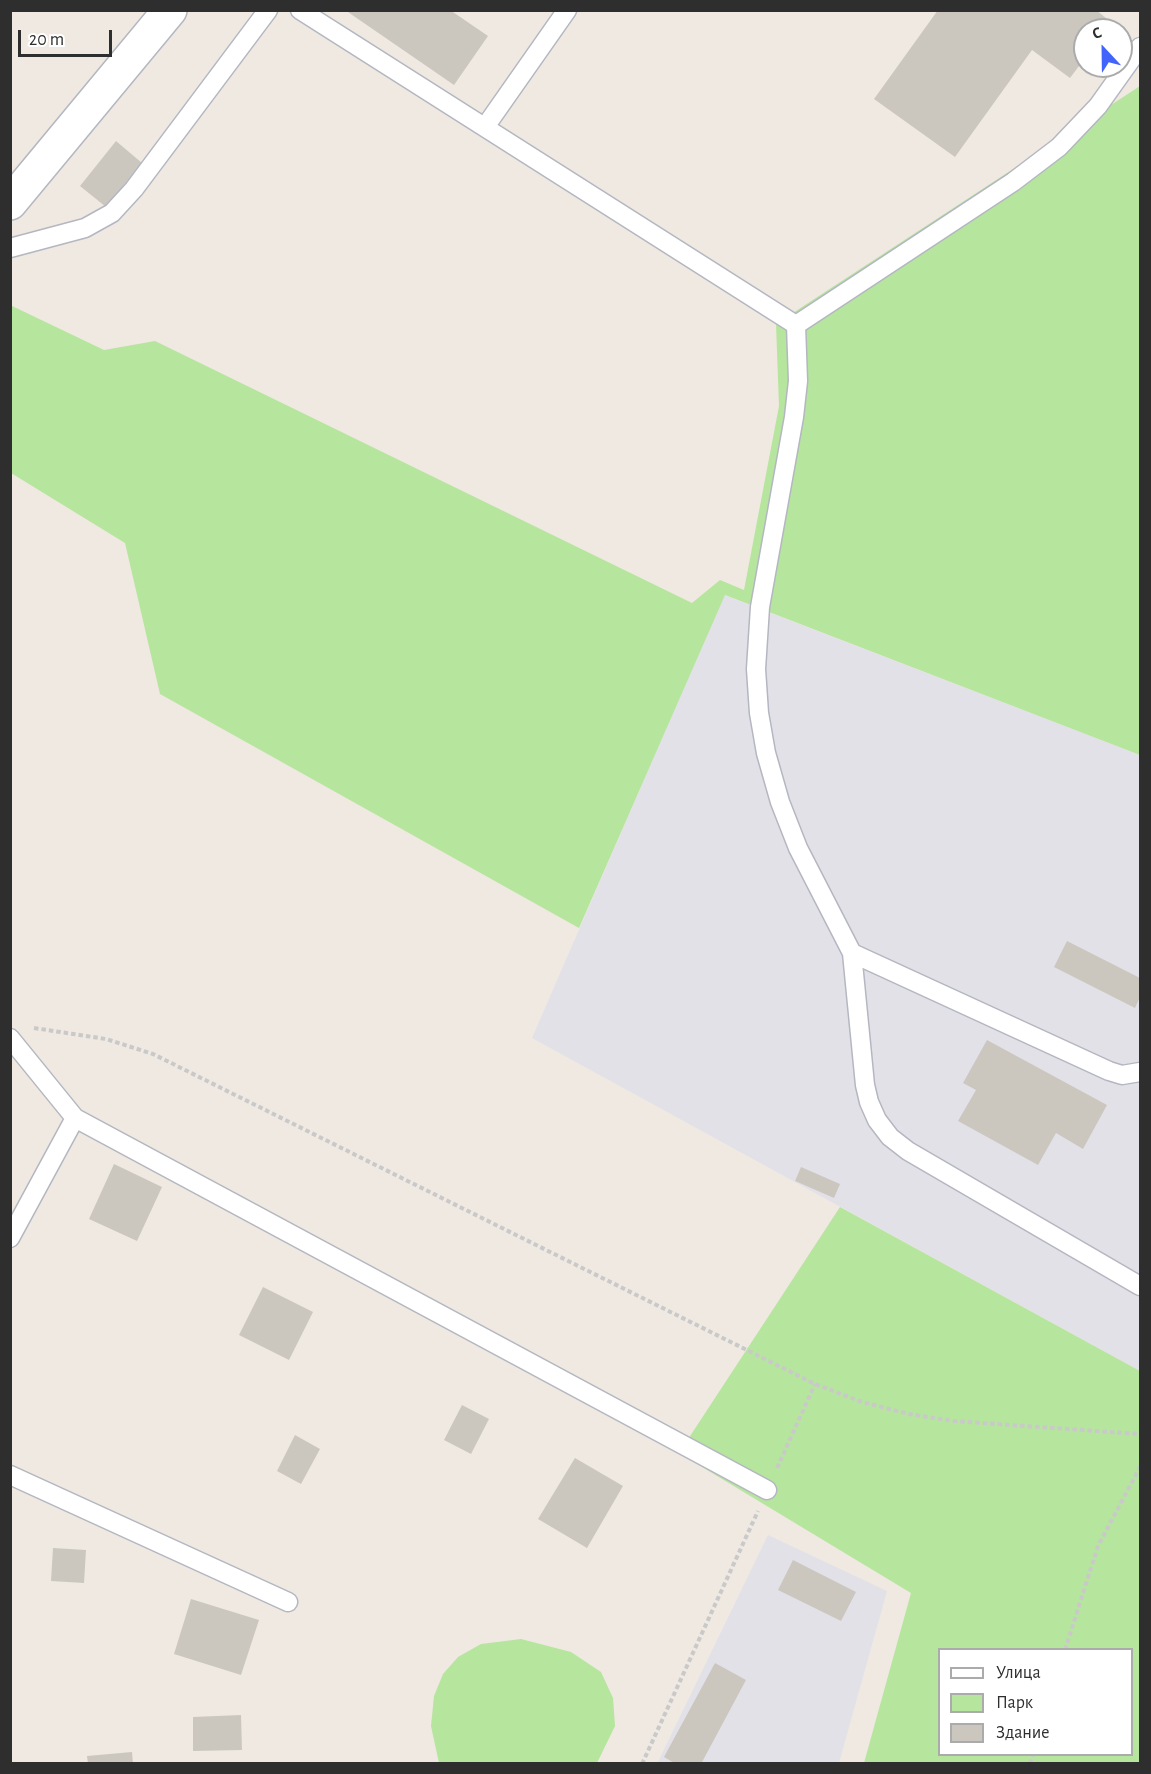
<!DOCTYPE html>
<html>
<head>
<meta charset="utf-8">
<style>
  body { margin:0 }
  #map { position:relative; width:1151px; height:1774px; overflow:hidden; background:#efe9e1; font-family:"Alegreya Sans",sans-serif }
  canvas { display:block }
  .frame { position:absolute; inset:0; border:12px solid #2e2e2e; pointer-events:none }
  .legend { position:absolute; left:938px; top:1648px; width:195px; height:108px; box-sizing:border-box; background:#fff; border:2px solid #ababab; margin:0; padding:8px 10px; list-style:none; font-size:18px; color:#2e2e2e }
  .legend li { display:flex; align-items:center; gap:12px; height:30px }
  .legend b { width:30px; border:2px solid #ababab }
  .north { position:absolute; left:1073px; top:18px; width:60px; height:60px; box-sizing:border-box; background:#fff; border:2px solid #ababab; border-radius:50%; rotate:338deg; font-size:16px; font-weight:700; line-height:24px; text-align:center; color:#2e2e2e }
  .north::after { content:''; display:block; margin:auto; width:21px; height:27px; background:#4264fb; clip-path:polygon(50% 0,100% 100%,50% 72%,0 100%) }
  .scale { position:absolute; left:18px; top:30px; width:94px; height:27px; box-sizing:border-box; border:3px solid #2e2e2e; border-top:0; padding-left:8px; font-size:18px; line-height:21px; white-space:nowrap; color:#2e2e2e; -webkit-text-stroke:4px #fff; paint-order:stroke }
</style>
</head>
<body>
<div id="map">
<canvas width="1151" height="1774"></canvas>
<div class="frame"></div>
<ul class="legend">
<li><b style="height:8px;background:#fff"></b>Улица</li>
<li><b style="height:16px;background:#b6e59e"></b>Парк</li>
<li><b style="height:16px;background:#cbc7bf"></b>Здание</li>
</ul>
<div class="north">С</div>
<div class="scale">20 m</div>
</div>
<script>
const context = document.querySelector('canvas').getContext('2d');
context.lineJoin = 'round';
function fillPath(path, color) {
  context.fillStyle = color;
  context.fill(path, 'evenodd');
}
function shape(rows) {
  const path = new Path2D();
  for (const r of rows) {
    path.moveTo(r[0], r[1]);
    for (let i = 2; i < r.length; i += 2) path.lineTo(r[i], r[i + 1]);
  }
  return path;
}
function stroke(path, color, width, dash) {
  context.strokeStyle = color;
  context.lineWidth = width;
  context.lineCap = dash ? 'butt' : 'round';
  context.setLineDash(dash || []);
  context.stroke(path);
}
fillPath(shape([
  [724,595,1140,755,1140,1371,532,1038],
  [768,1535,887,1591,839,1763,657,1764]
]), '#e3e1e8');
fillPath(shape([
  [1140,86,1140,755,725,595,579,928,160,694,125,543,11,473,10,305,104,350,155,341,692,603,720,580,744,590,779,406,776,324],
  [840,1207,1140,1371,1140,1763,864,1763,911,1593,679,1453],
  [940,1650,1132,1650,1132,1754,940,1754],
  [521,1639,571,1652,601,1672,613,1698,615,1726,597,1763,439,1763,431,1726,434,1696,443,1674,458,1657,481,1644]
]), '#b6e59e');
fillPath(shape([
  [345,10,450,10,488,36,454,85],
  [938,10,1096,10,1111,22,1105,30,1085,30,1085,58,1070,78,1032,50,955,157,874,99],
  [116,141,142,163,106,207,80,186],
  [1067,941,1140,978,1140,997,1135,1008,1054,967],
  [987,1040,1107,1105,1083,1149,1056,1133,1038,1165,958,1121,976,1090,963,1083],
  [114,1164,162,1187,137,1241,89,1219],
  [801,1167,840,1184,834,1198,795,1181],
  [263,1287,313,1312,289,1360,239,1335],
  [462,1405,489,1419,471,1454,444,1440],
  [295,1435,320,1449,301,1484,277,1471],
  [575,1458,623,1486,587,1548,538,1519],
  [53,1548,86,1550,84,1583,51,1581],
  [793,1560,856,1592,841,1621,778,1590],
  [191,1599,259,1620,241,1675,174,1654],
  [715,1663,746,1680,701,1764,676,1764,664,1757],
  [241,1715,242,1750,193,1751,193,1717],
  [132,1752,133,1764,88,1764,87,1756]
]), '#cbc7bf');
const lane = shape([
  [300,10,796,325,798,381,794,417,760,607,756,669,759,713,766,753,780,802,798,848,852,953,1109,1071,1122,1075,1140,1072],
  [485,127,567,10],
  [10,248,85,228,112,213,134,189,268,10],
  [796,325,1013,182,1059,147,1098,106,1140,47],
  [852,953,865,1085,869,1102,877,1120,890,1137,908,1151,1140,1286],
  [10,1038,75,1118,10,1238],
  [75,1118,767,1490],
  [10,1475,288,1602]
]);
const street = shape([
  [10,203,170,10]
]);
stroke(lane, '#b4b7c1', 21);
stroke(street, '#b4b7c1', 36);
stroke(shape([
  [34,1028,106,1039,153,1054,815,1384,862,1402,909,1414,953,1421,1140,1434],
  [777,1468,815,1384],
  [1065,1650,1098,1546,1140,1467],
  [642,1764,758,1511],
  [1030,1764,1033,1754]
]), '#c9c9c9', 4, [4.5, 3]);
stroke(lane, '#fff', 18);
stroke(street, '#fff', 33);
</script>
</body>
</html>
